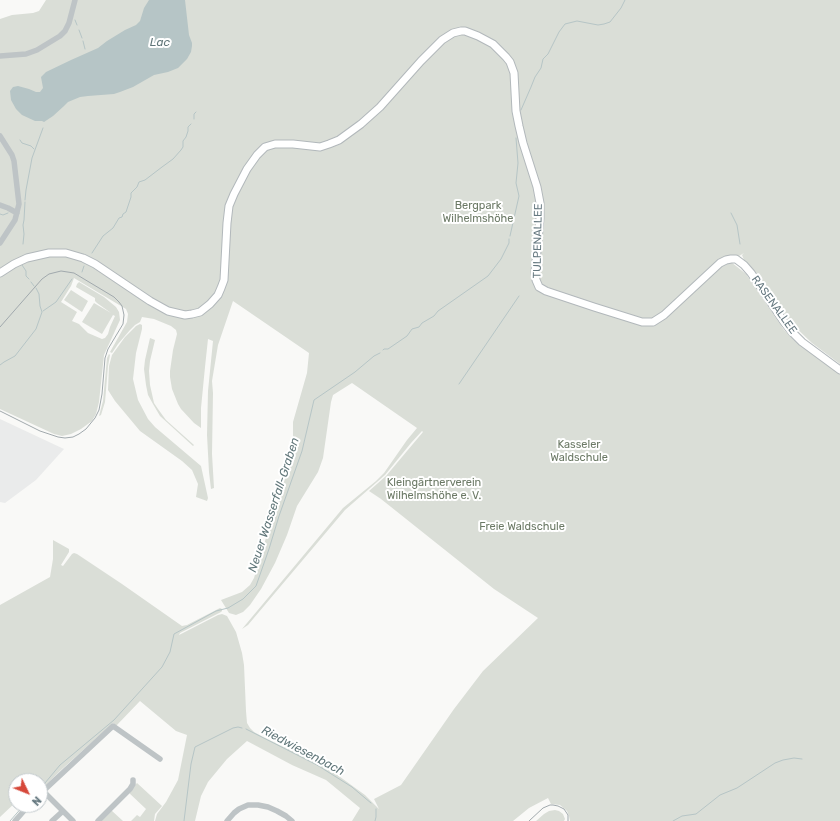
<!DOCTYPE html>
<html>
<head>
<meta charset="utf-8">
<style>
  body { margin:0 }
  #map { position:relative; width:840px; height:821px; overflow:hidden; background:#f9f9f7; font-family:Rubik,sans-serif }
  canvas { display:block }
  .north { position:absolute; left:8px; top:773px; width:40px; height:40px; box-sizing:border-box; background:#fff; border:1px solid #c2c9cc; border-radius:50%; rotate:133deg; font-size:11px; font-weight:700; line-height:16px; text-align:center; color:#667980 }
  .north::after { content:''; display:block; margin:auto; width:14px; height:18px; background:#d6483a; clip-path:polygon(50% 0,100% 100%,50% 72%,0 100%) }
</style>
</head>
<body>
<div id="map">
<canvas width="840" height="821"></canvas>
<div class="north">N</div>
</div>
<script>
const context = document.querySelector('canvas').getContext('2d');
context.lineJoin = 'round';
function fillPath(path, color) {
  context.fillStyle = color;
  context.fill(path, 'evenodd');
}
function shape(rows) {
  const path = new Path2D();
  for (const r of rows) {
    path.moveTo(r[0], r[1]);
    for (let i = 2; i < r.length; i += 2) path.lineTo(r[i], r[i + 1]);
  }
  return path;
}
function stroke(path, color, width, dash) {
  context.strokeStyle = color;
  context.lineWidth = width;
  context.lineCap = dash ? 'butt' : 'round';
  context.setLineDash(dash || []);
  context.stroke(path);
}
function write(font, color, halo, rows, align = 'center') {
  context.font = font + ' Rubik,sans-serif';
  context.lineWidth = 4;
  context.setLineDash([]);
  context.textBaseline = 'middle';
  context.strokeStyle = halo;
  context.fillStyle = color;
  for (const [text, x, y, turn = 0] of rows) {
    context.save();
    context.translate(x, y);
    context.rotate((+turn || 0) * Math.PI / 180);
    context.textAlign = isNaN(turn) ? turn : align;
    if (halo) context.strokeText(text, 0, 0);
    context.fillText(text, 0, 0);
    context.restore();
  }
}
fillPath(shape([
  [0,419,64,449,36,480,5,503,0,502]
]), '#eaebeb');
fillPath(shape([
  [46,0,840,0,840,364,812,343,790,322,765,287,744,260,742,255,744,253,729,262,731,262,746,274,784,330,800,344,840,374,840,821,570,821,569,816,567,811,560,805,551,804,548,798,529,808,513,821,352,821,360,808,326,780,292,765,247,741,227,759,208,782,201,796,195,821,155,821,157,814,166,802,178,780,187,735,176,731,140,701,116,726,113,723,60,771,40,791,40,781,16,781,16,789,15,788,10,793,16,798,16,802,0,817,0,605,50,577,53,559,53,540,69,549,69,552,61,565,63,566,72,554,74,553,77,554,122,584,182,626,187,625,220,608,222,609,222,611,221,612,180,633,179,635,218,615,222,614,227,616,236,632,242,653,244,665,246,711,247,723,250,728,254,732,263,737,318,763,336,774,365,795,379,809,374,799,401,785,454,709,483,671,538,618,494,589,381,499,369,491,386,476,423,432,422,431,411,443,385,475,345,510,248,625,242,629,343,508,376,481,384,473,407,440,417,428,352,383,333,395,331,402,323,458,318,472,297,506,287,535,275,563,261,589,250,605,243,612,236,615,229,613,221,600,242,592,250,585,254,578,285,474,293,441,293,422,307,373,309,353,233,301,218,345,212,381,213,393,212,454,214,488,211,489,209,472,207,435,208,391,213,341,208,339,205,367,201,408,201,428,194,423,181,409,178,404,172,389,170,377,170,371,173,350,177,334,176,330,171,326,154,319,142,317,140,322,135,325,130,330,118,344,112,353,110,352,127,322,128,314,126,309,74,278,71,286,61,302,77,312,72,321,79,324,88,333,102,339,105,338,108,334,110,327,115,316,113,315,102,334,82,322,94,303,111,313,97,303,95,301,95,298,76,287,77,284,79,282,104,297,116,307,119,312,120,320,104,355,99,402,96,414,92,421,81,429,71,434,62,436,54,434,0,409,0,19,12,15,33,13,39,11],
  [71,290,88,301,82,312,64,300],
  [140,324,142,325,142,329,136,353,133,379,138,400,148,419,155,427,201,466,208,498,207,501,196,497,198,484,192,470,182,461,140,431,115,401,108,390,109,366,112,355,125,337,136,326],
  [150,338,155,340,150,361,149,371,150,385,154,403,158,409,166,420,194,445,193,446,160,416,153,404,148,395,146,385,144,369,145,360],
  [109,354,110,355,108,366,105,402,101,415,99,416,103,401,107,358],
  [137,783,162,806,155,814,154,821,131,821,137,815,140,817,146,809,128,792],
  [111,810,123,821,100,821],
  [555,810,559,811,563,814,565,819,564,821,536,821,544,814,549,811]
]), '#daded7');
fillPath(shape([
  [149,0,185,0,189,35,192,43,192,46,191,52,187,59,178,68,168,72,154,75,133,87,120,92,114,94,88,96,80,97,68,102,64,106,53,116,44,122,42,121,35,121,22,115,16,109,11,100,10,91,13,87,18,86,29,89,36,92,40,92,43,88,41,77,46,72,71,60,98,48,107,41,125,30,136,25,140,21,144,8]
]), '#b6c5c6');
stroke(shape([
  [75,20,77,25],
  [79,30,82,38],
  [83,41,85,49],
  [521,110,531,87,535,77,541,68,543,59,548,54,559,32,565,24,577,21,598,25,604,24,610,22,621,8,625,0],
  [194,119,194,114,196,112],
  [20,140,22,143,31,146,34,149],
  [25,200,26,190,32,158,43,128],
  [731,213,737,225,740,244],
  [0,214,3,215,8,213],
  [510,236,519,196,516,183,518,163,516,138],
  [23,244,24,234,23,225,24,220,25,202],
  [92,253,103,236,113,228,119,218,122,217,123,214,126,212,131,197,131,193,137,187,139,182,145,180,162,167,173,159,181,150,183,147,183,141,186,137,188,131,188,127,191,124],
  [22,265,26,271,26,276,29,279],
  [82,272,84,266],
  [31,282,34,286],
  [43,311,56,302,72,279],
  [383,350,384,349,388,349,407,336,412,329,419,327,422,323,434,316,438,311,488,276,501,259,509,243,509,239],
  [0,365,4,362,15,356,36,329,42,312,40,306,39,294,36,288],
  [459,384,519,296],
  [246,729,317,765,352,787,365,798,371,803],
  [40,789,60,765,114,720,162,667,170,652,174,634,216,611,228,608,243,599,256,586,269,549,279,516,302,451,314,400,355,372,374,356,380,353],
  [10,821,24,805],
  [184,821,191,764,195,747,233,728,238,727,242,728],
  [375,821,376,817,376,809],
  [673,821,682,816,696,814,720,795,737,788,775,763,783,760,794,758,802,759]
]), '#b6c5c6', 1);
const major = shape([
  [0,273,14,264,27,258,49,253,66,253,83,258,95,264,150,301,168,311,185,315,192,314,200,312,210,304,218,295,221,288,224,280,227,223,229,206,234,194,247,169,257,155,265,147,275,144,293,144,320,147,329,144,339,140,361,124,380,107,421,61,442,40,453,33,461,31,465,31,478,36,493,44,506,57,510,62,514,73,516,111,519,126,523,143,537,187,540,203,540,218,535,273,536,280,539,287,546,291,594,307,642,322,653,322,664,315,720,263,726,260,731,259,736,259,744,265,751,273,784,322,792,332,802,342,840,370]
]);
stroke(major, '#b2b8bb', 9);
stroke(shape([
  [0,56,26,54,37,50,60,36,65,31,69,23,75,0],
  [0,136,12,155,14,161,19,204,15,220,0,243],
  [0,205,8,208,17,213],
  [43,791,73,821],
  [40,794,113,726,160,759],
  [15,821,29,805],
  [52,821,63,811],
  [98,821,130,789,133,784,133,780],
  [227,821,234,813,239,809,248,805,258,805,268,807,277,811,286,816,292,821]
]), '#bec4c6', 5.5);
stroke(major, '#fff', 7);
stroke(shape([
  [0,327,42,279,49,274,61,271,74,273,114,297,119,302,122,306,124,315,123,324,108,349,105,358,102,394,99,410,95,418,86,429,79,434,73,437,65,438,58,437,40,431,0,411],
  [529,821,543,808,550,805,553,805,558,806,564,809,568,815,568,821]
]), '#a1a9ad', 1);
write('11px', '#6b7965', '#fff', [
  ["Bergpark",478,206],
  ["Wilhelmshöhe",478,219],
  ["Kasseler",579,445],
  ["Waldschule",579,458],
  ["Kleingärtnerverein",434,483],
  ["Wilhelmshöhe e. V.",434,496],
  ["Freie Waldschule",522,527]
]);
write('11px', '#667980', '#fff', [
  ["TULPENALLEE",538,241,-89],
  ["RASENALLEE",774,305,54]
]);
write('italic 12px', '#61777a', '#fff', [
  ["Lac",160,43],
  ["Neuer Wasserfall-Graben",274,505,-72],
  ["Riedwiesenbach",303,751,28]
]);
</script>
</body>
</html>
